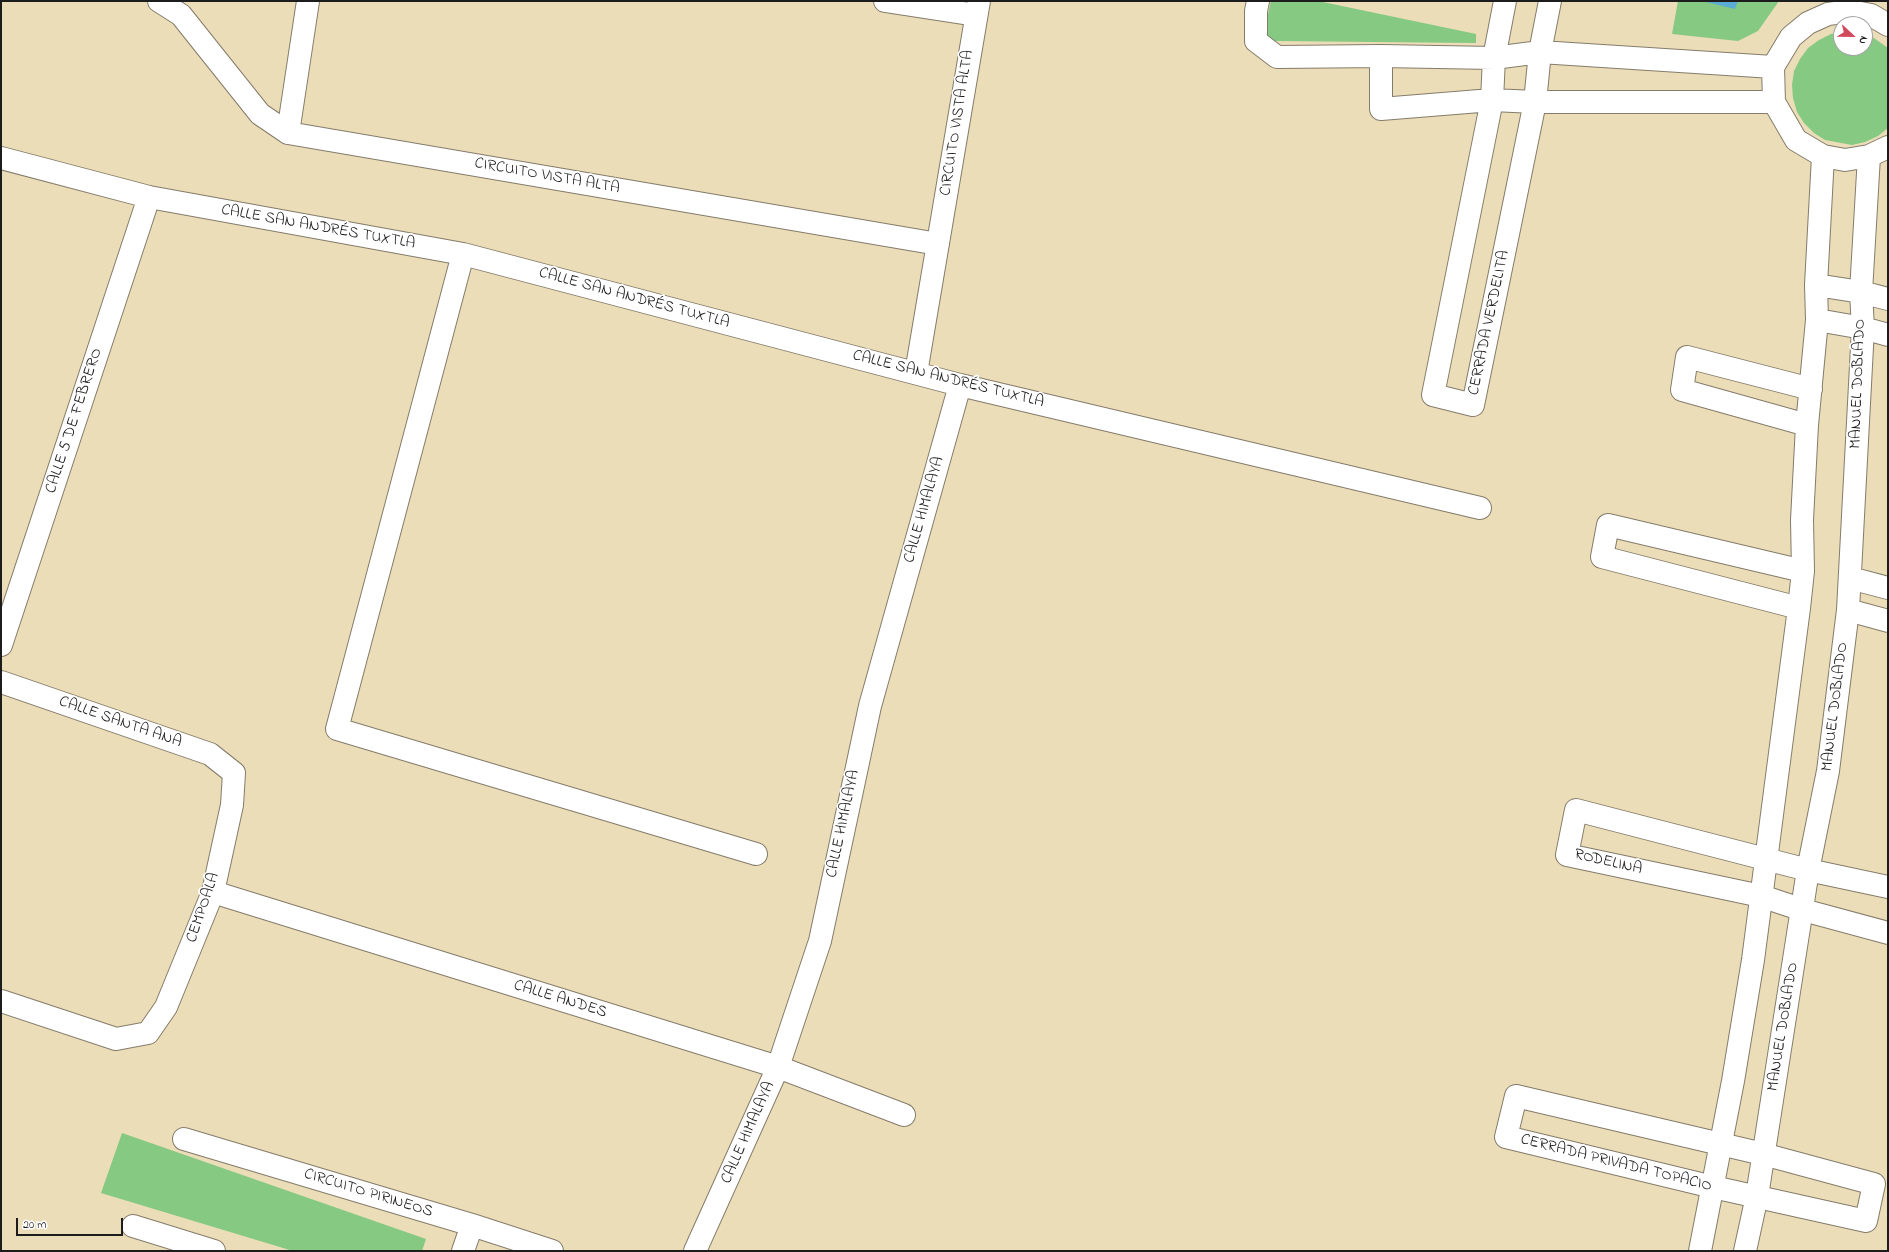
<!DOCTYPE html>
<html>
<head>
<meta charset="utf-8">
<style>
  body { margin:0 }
  #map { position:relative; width:1889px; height:1252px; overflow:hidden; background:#ecddb9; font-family:"Indie Flower",sans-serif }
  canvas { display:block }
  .frame { position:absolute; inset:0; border:2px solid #1c1c1c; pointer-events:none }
  .north { position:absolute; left:1833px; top:16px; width:40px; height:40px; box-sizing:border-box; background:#fff; border:1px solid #a4a4a4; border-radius:50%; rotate:112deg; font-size:11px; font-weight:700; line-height:16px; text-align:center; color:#1c1c1c }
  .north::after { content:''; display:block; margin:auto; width:14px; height:18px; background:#d1495b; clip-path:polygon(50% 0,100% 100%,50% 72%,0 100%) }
  .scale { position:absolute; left:16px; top:1218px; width:107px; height:18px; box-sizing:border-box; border:2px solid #1c1c1c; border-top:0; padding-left:5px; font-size:12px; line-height:14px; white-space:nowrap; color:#1c1c1c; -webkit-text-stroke:3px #fff; paint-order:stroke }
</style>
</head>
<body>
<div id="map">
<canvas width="1889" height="1252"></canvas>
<div class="frame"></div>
<div class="north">N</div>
<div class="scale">20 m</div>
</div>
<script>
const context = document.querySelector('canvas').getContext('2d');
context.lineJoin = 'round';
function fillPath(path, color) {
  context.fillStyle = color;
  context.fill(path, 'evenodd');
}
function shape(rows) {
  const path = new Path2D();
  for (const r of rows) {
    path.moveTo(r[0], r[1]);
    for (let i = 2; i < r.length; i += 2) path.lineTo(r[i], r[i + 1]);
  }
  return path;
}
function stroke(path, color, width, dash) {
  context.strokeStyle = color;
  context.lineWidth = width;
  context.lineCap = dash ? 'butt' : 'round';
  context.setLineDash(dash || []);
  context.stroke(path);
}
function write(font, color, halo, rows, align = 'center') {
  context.font = font + ' "Indie Flower",sans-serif';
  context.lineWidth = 3.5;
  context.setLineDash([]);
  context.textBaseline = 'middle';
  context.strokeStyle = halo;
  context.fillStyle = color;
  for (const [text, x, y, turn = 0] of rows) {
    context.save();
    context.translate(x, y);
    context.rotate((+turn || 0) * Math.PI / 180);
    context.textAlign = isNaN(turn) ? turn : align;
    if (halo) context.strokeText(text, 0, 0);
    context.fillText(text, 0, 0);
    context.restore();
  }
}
fillPath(shape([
  [1271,1,1318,1,1476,34,1476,43,1274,41,1264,32],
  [1678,1,1779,1,1758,31,1738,41,1672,34],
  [1841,32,1841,48,1865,48,1865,34,1871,36,1888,48,1888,128,1878,136,1865,142,1852,145,1825,140,1814,133,1804,123,1797,112,1793,98,1792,85,1794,71,1800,59,1808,48,1819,40,1831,34],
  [122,1133,426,1239,422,1251,293,1251,101,1193]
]), '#85c982');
fillPath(shape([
  [1702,1,1738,1,1735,9]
]), '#5badd6');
const minor = shape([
  [159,1,181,15,260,114,288,133,938,244],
  [885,1,976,15],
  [1258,1,1256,11,1256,41,1277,57,1381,56,1494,58,1540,52,1773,67],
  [1505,1,1494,58,1492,100,1433,395,1473,405,1535,102,1540,52,1550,1],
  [1888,25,1871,15,1850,11,1828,14,1808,23,1791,37,1773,67,1774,102,1796,140,1823,156,1845,160,1869,156,1888,147],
  [1381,56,1381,109,1492,100,1535,102,1774,102],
  [288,133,308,1],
  [1,158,149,197,463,254,960,385,1480,508],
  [463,254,337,729,756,854],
  [1816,285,1861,292,1888,299],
  [1817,320,1863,328,1888,335],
  [916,373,979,1],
  [1807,425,1682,390,1687,357,1811,389],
  [1850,578,1888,588],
  [1799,608,1602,557,1608,525,1803,571],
  [1848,610,1888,621],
  [1,645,149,197],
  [1,682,210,754,234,773,232,805,213,892,166,1007,148,1033,116,1039,1,1001],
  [1888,887,1808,870,1576,810,1567,855,1761,896,1803,910,1888,933],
  [213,892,778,1067,904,1115],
  [1516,1096,1763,1154,1874,1184,1866,1221,1713,1187,1506,1137,1516,1096],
  [184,1139,472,1225,552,1251],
  [133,1226,214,1251],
  [463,1251,472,1225],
  [695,1251,778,1067,820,941,870,706,960,385],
  [1700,1251,1733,1081,1753,960,1799,608,1803,571,1802,520,1807,425,1817,320,1816,285,1823,156],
  [1745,1251,1757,1196,1808,870,1828,771,1848,610,1863,328,1861,292,1869,156]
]);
stroke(minor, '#847c6a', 24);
stroke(minor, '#fff', 22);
write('16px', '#1c1c1c', '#fff', [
  ["CIRCUITO VISTA ALTA",958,123,-81],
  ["CIRCUITO VISTA ALTA",547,177,10],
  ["CALLE SAN ANDRÉS TUXTLA",318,228,10],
  ["CALLE SAN ANDRÉS TUXTLA",634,299,15],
  ["CERRADA VERDELITA",1490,323,-78],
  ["CALLE SAN ANDRÉS TUXTLA",948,380,14],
  ["MANUEL DOBLADO",1859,384,-88],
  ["CALLE 5 DE FEBRERO",75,421,-72],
  ["CALLE HIMALAYA",925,510,-74],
  ["MANUEL DOBLADO",1836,707,-83],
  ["CALLE SANTA ANA",120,723,19],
  ["CALLE HIMALAYA",844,824,-78],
  ["RODELINA",1608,863,13],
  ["CEMPOALA",204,908,-71],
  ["CALLE ANDES",560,1000,17],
  ["MANUEL DOBLADO",1784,1027,-81],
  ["CALLE HIMALAYA",749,1133,-66],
  ["CERRADA PRIVADA TOPACIO",1616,1164,14],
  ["CIRCUITO PIRINEOS",368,1194,17]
]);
</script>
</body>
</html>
